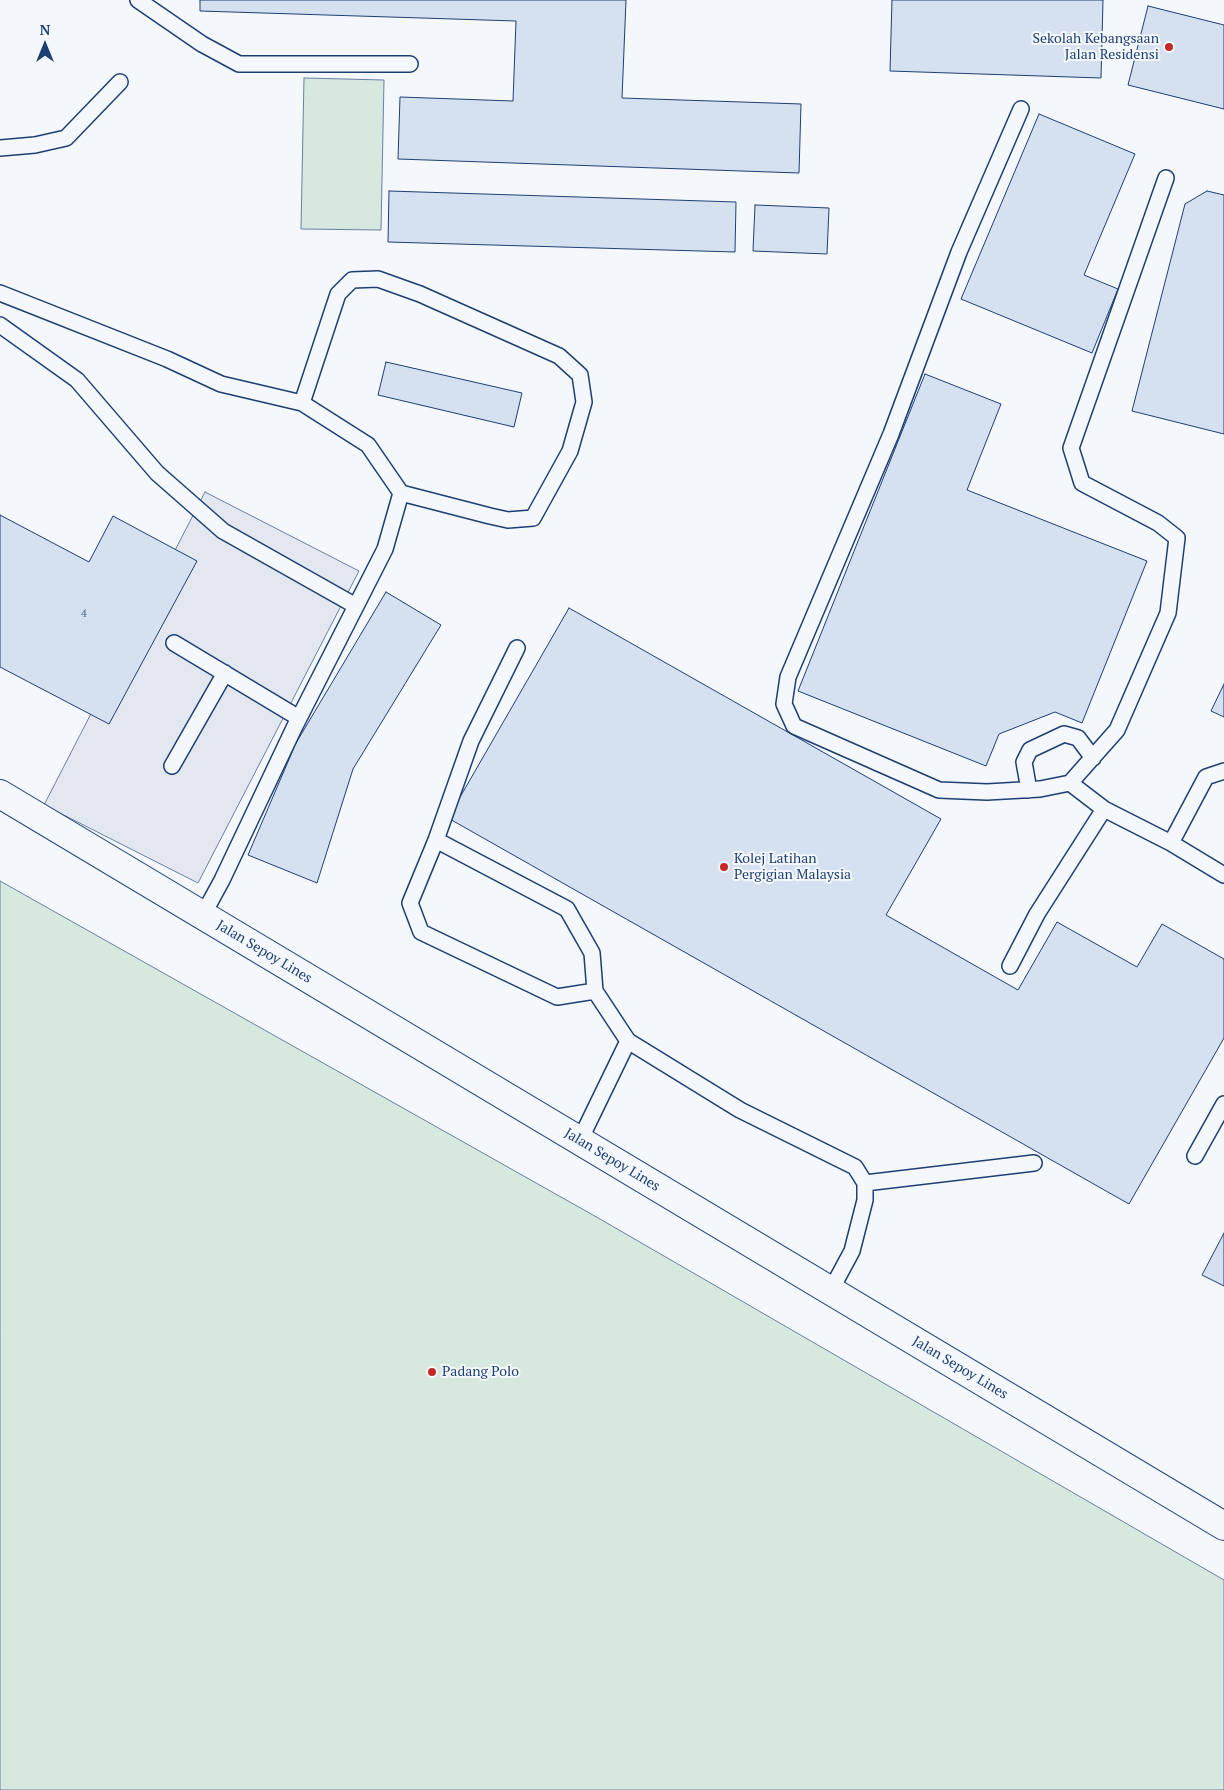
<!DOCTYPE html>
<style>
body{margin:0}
#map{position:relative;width:1224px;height:1790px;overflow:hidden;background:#f4f7fb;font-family:"PT Serif",serif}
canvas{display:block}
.north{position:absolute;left:20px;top:20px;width:50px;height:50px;-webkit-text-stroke:4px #f4f7fb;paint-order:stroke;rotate:0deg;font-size:14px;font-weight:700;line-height:20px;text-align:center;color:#1d3f73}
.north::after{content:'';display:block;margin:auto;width:18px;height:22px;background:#1d3f73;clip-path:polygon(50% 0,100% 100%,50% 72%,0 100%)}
</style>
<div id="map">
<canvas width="1224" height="1790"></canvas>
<div class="north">N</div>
</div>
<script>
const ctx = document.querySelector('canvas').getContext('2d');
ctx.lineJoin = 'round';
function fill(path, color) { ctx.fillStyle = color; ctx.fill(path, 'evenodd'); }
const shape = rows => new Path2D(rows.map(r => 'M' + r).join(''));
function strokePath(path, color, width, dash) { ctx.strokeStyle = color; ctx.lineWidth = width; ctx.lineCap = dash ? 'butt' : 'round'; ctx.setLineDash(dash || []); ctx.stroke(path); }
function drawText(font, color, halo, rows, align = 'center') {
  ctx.font = font + ' "PT Serif",serif'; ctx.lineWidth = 4; ctx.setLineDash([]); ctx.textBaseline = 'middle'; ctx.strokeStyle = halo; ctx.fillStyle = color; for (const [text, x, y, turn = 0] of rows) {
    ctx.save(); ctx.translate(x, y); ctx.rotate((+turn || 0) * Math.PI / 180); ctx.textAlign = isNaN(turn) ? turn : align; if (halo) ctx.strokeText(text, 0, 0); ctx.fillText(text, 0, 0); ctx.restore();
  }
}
const green = shape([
 [304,78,384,80,381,230,301,229,304,78],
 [0,881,600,1219,1224,1580,1224,1790,0,1790,0,881]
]);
const parking = shape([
 [205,492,359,571,198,883,44,805,205,492]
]);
const building = shape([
 [200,0,626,0,622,98,801,104,799,173,398,159,400,97,513,101,516,21,200,11,200,0],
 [892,0,1103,0,1101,78,890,71,892,0],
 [1148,6,1224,25,1224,109,1128,85,1148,6],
 [1039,114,1135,154,1084,275,1118,289,1092,353,961,299,1039,114],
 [389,191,736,202,735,252,388,242,389,191],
 [1207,191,1224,195,1224,434,1132,411,1185,204,1207,191],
 [755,205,829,208,827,254,753,251,755,205],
 [386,362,522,393,514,427,378,395,386,362],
 [925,374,1001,404,967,490,1147,561,1082,723,1055,712,999,734,986,766,798,691,925,374],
 [0,515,89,562,113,516,197,561,109,724,0,667,0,515],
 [386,592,441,625,353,769,317,883,248,855,296,743,386,592],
 [569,608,941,819,886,915,1018,990,1057,922,1137,967,1162,924,1224,959,1224,1038,1129,1204,448,818,569,608],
 [1224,684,1224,717,1211,711,1224,684],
 [1224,1233,1224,1286,1202,1275,1224,1233]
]);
const service = shape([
 [138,0,202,44,239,64,410,64],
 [1021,109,959,252,891,434,788,677,784,704,794,726,939,790,987,792,1040,789,1070,783,1104,809,1171,843,1224,875],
 [0,148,35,145,66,138,120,82],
 [0,293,167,359,221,384,302,403,368,445,401,493,490,516,508,520,533,518,570,451,584,402,580,375,559,356,420,294,378,279,352,280,338,294,302,403],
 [0,325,77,380,157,473,223,531,356,606],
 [174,643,299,718],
 [517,648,471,741,436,840,410,903,421,932,557,997,595,991],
 [172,766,225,673],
 [1070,783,1117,730,1168,613,1177,538,1158,523,1082,483,1071,448,1166,178],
 [1029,790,1024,762,1030,750,1064,734,1078,738,1093,758],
 [436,840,567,909,592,953,595,991,628,1041,740,1110,855,1167,865,1183,865,1200,852,1251,831,1290],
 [1171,843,1206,777,1224,771],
 [203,915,222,880,294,728,385,549,401,493],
 [1010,966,1037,914,1104,809],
 [580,1140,628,1041],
 [1195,1156,1224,1104],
 [865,1183,1034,1163]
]);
const minor = shape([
 [0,794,1224,1526]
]);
const markers = [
 [1169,47,5,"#c62828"],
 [724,867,5,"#c62828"],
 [432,1372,5,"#c62828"]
];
const numberNames = [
 ["4",84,614]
];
const poiNames = [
 ["Sekolah Kebangsaan",1159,39,"right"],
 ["Jalan Residensi",1159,55,"right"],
 ["Kolej Latihan",734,859],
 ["Pergigian Malaysia",734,875],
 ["Padang Polo",442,1372]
];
const streetNames = [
 ["Jalan Sepoy Lines",264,952,31],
 ["Jalan Sepoy Lines",612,1160,31],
 ["Jalan Sepoy Lines",960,1368,31]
];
fill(green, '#d7e8df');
strokePath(green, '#687fa3', 1);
fill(parking, '#e3e8f0');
strokePath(parking, '#687fa3', 1);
fill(building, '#d5e0f0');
strokePath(building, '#1d3f73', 1);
strokePath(service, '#1d3f73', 18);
strokePath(minor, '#1d3f73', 30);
strokePath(service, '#f4f7fb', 15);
strokePath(minor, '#f4f7fb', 28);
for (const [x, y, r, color] of markers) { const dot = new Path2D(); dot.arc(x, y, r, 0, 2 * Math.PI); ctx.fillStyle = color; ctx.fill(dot); strokePath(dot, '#f4f7fb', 2); }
drawText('11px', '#4b6792', null, numberNames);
drawText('14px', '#1d3f73', '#f4f7fb', poiNames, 'left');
drawText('14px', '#1d3f73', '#f4f7fb', streetNames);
</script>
